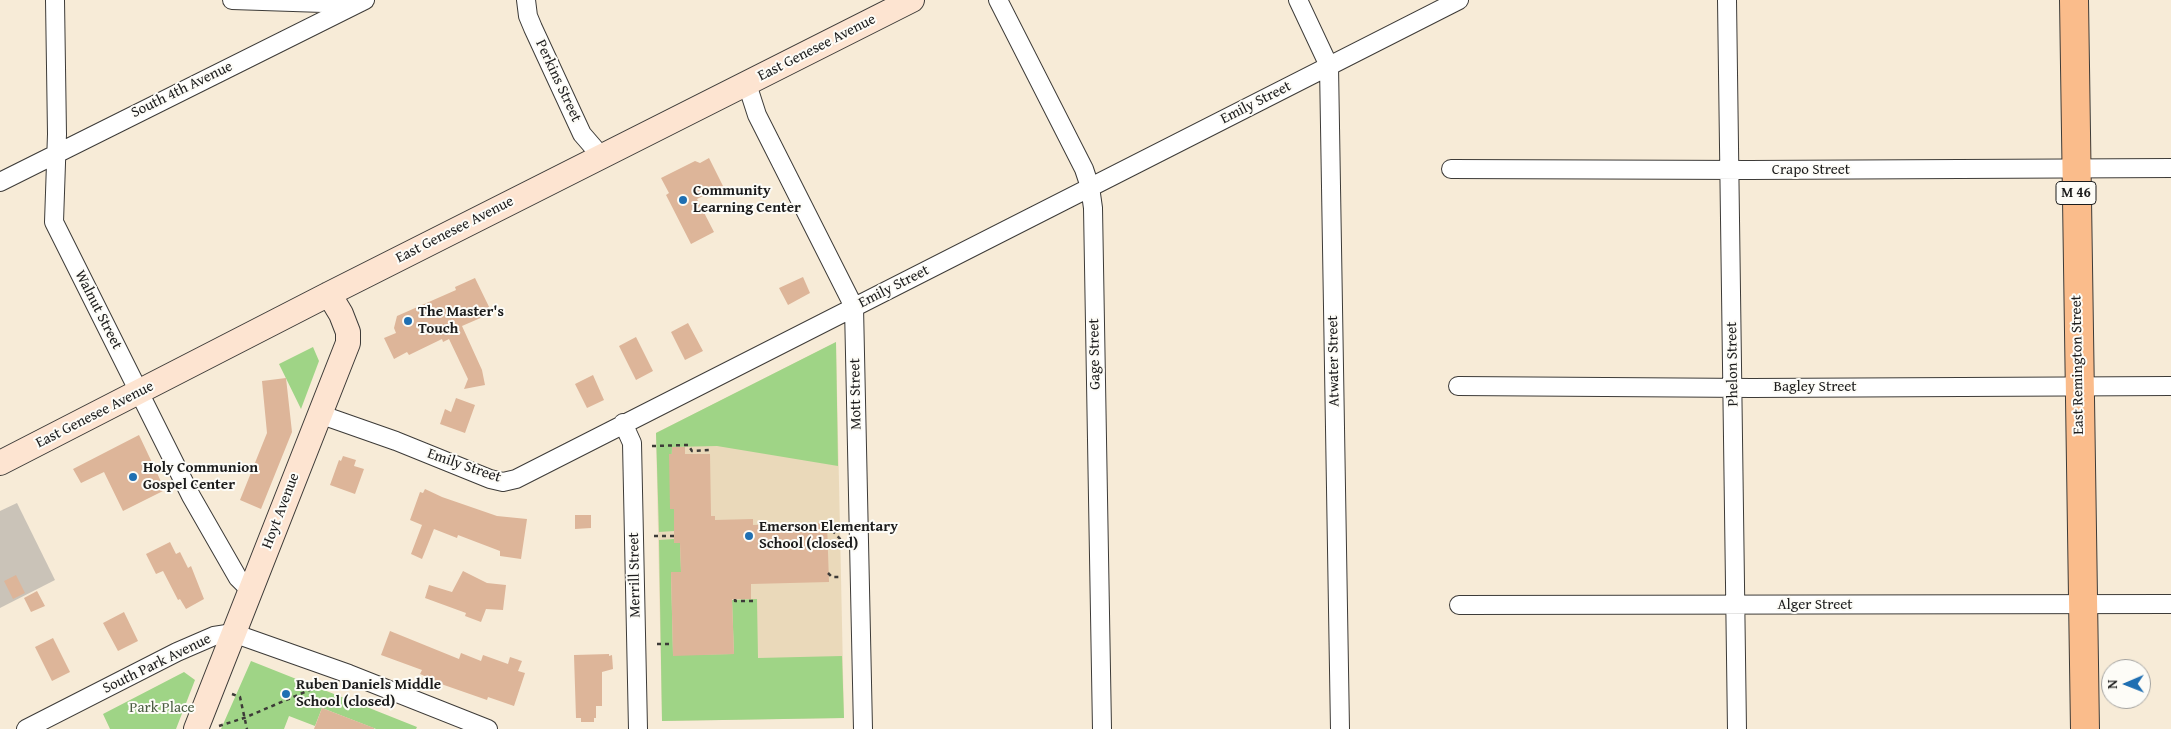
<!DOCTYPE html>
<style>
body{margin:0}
#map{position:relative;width:2171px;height:729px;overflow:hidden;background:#f7ebd7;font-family:"Gentium Book Plus",serif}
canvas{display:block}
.north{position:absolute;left:2101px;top:659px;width:50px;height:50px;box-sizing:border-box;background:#fdfcf7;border:1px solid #a3a29f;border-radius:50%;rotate:269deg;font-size:14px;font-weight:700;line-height:20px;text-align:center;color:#1c1c1c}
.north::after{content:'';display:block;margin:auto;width:18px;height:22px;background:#1f6fb2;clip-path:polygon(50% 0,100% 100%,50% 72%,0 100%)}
</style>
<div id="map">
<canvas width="2171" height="729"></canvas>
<div class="north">N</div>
</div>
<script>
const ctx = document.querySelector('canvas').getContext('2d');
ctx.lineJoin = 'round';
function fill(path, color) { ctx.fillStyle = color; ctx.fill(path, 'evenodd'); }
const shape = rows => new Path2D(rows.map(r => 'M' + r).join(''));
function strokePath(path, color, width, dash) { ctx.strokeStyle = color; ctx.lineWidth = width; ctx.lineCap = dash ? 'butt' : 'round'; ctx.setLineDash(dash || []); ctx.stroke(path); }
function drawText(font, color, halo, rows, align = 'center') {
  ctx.font = font + ' "Gentium Book Plus",serif'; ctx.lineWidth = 4; ctx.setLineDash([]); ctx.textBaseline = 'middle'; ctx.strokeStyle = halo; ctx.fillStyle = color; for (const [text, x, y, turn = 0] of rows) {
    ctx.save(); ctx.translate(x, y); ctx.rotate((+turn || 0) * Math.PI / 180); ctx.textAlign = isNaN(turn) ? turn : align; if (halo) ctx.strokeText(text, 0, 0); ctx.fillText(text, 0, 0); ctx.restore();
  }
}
const built = shape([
 [836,342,844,718,662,721,656,433]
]);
const industrial = shape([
 [17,503,55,580,0,608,0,511]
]);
const green = shape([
 [836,342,838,466,717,446,672,447,670,509,674,509,674,531,659,532,656,433],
 [313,347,319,361,301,409,279,364],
 [674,539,674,543,680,543,681,572,671,573,673,655,734,654,732,600,757,599,758,658,842,656,844,718,662,721,659,540],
 [251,661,417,727,416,729,376,729,322,708,315,726,289,716,284,729,221,729],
 [184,672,195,680,176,729,110,729,103,714]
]);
const building = shape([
 [709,158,723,186,697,199,714,232,691,244,666,195,669,193,661,178,695,161,700,163],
 [803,277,810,293,788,305,779,288],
 [475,278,492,313,462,326,482,370,485,385,464,389,468,379,449,339,443,342,442,339,409,355,407,352,394,359,384,338,396,333,394,328,397,316,456,290,455,287],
 [688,323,703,351,685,360,671,332],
 [636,337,653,371,636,380,619,346],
 [593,375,604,400,587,408,575,384],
 [286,378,292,432,261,509,240,500,267,433,262,381],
 [456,398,475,405,465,433,440,424,445,409,451,412],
 [139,435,165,490,123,511,104,472,81,483,73,469],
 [672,447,685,447,685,454,710,454,711,516,715,516,715,520,753,519,753,525,827,523,829,582,751,584,751,599,732,599,734,654,673,656,671,572,681,572,680,543,674,543,674,509,670,509,669,454,672,454],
 [343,456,356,460,354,466,364,469,355,494,330,485,339,460,341,461],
 [425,489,442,497,497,516,527,519,521,559,500,556,500,551,458,535,457,538,434,529,422,559,411,554,422,525,410,520,420,492,423,493],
 [575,515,591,515,591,528,575,529],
 [170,542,176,554,180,552,188,568,191,566,204,599,186,609,180,599,178,600,163,571,156,574,146,554],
 [463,571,487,583,506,585,503,610,486,609,481,622,465,616,466,613,425,598,429,585,452,592],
 [16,575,25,593,13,599,4,581],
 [37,591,45,606,31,612,24,598],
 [124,612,138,641,118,651,103,623],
 [390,631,459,659,461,653,481,661,483,655,508,664,510,657,522,661,518,671,525,673,514,706,488,697,487,700,444,685,420,674,422,670,381,655],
 [53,638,70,672,52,681,35,647],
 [609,654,609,656,612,655,613,669,602,672,602,706,596,706,596,718,594,718,594,722,581,722,581,718,576,718,574,655],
 [322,708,374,728,374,729,314,729]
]);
const path = shape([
 [652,446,688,445,692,451,710,450],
 [830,523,831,529,842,541],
 [654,536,674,536],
 [828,573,832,577,842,577],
 [735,599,735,601,757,601],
 [657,644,672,644],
 [232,694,240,697,247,729],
 [219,726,244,718,319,686]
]);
const street = shape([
 [55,0,57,134,54,222,191,496,238,578,250,590],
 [232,0,354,4],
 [526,0,528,16,533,28,582,134,601,156],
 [998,0,1084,169,1090,187,1093,208,1102,729],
 [1298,0,1329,66,1340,729],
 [1727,0,1737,729],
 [747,84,757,115,854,307,863,729],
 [1451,169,1749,170,2171,168],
 [0,182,365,0],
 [1458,386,1752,388,2171,386],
 [319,414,396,441,490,479,503,482,516,479,1459,0],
 [623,423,632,443,638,729],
 [1459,605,2171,604],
 [26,729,177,652,214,636,233,633,349,674,488,729]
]);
const secondary = shape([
 [0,463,329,294,912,0],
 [196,729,348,343,348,332,341,314,329,294]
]);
const highway = shape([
 [2074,0,2085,729]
]);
const markers = [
 [683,200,5,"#1f6fb2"],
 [408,321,5,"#1f6fb2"],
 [133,477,5,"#1f6fb2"],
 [749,536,5,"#1f6fb2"],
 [286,694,5,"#1f6fb2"]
];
const shields = [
 [2076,193,40]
];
const shieldNames = [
 ["M 46",2076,193]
];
const streetNames = [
 ["East Genesee Avenue",817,48,-27],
 ["Perkins Street",558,81,65],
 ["South 4th Avenue",182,90,-26],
 ["Emily Street",1256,103,-27],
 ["Crapo Street",1811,170],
 ["East Genesee Avenue",455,230,-27],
 ["Emily Street",894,287,-27],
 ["Walnut Street",98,310,63],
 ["Gage Street",1095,354,-91],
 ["Atwater Street",1334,361,-91],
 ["Phelon Street",1733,364,-91],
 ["East Remington Street",2078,365,-91],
 ["Bagley Street",1815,387],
 ["Mott Street",856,394,-91],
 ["East Genesee Avenue",95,415,-27],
 ["Emily Street",464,466,19],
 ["Hoyt Avenue",281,511,-69],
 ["Merrill Street",635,575,-91],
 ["Alger Street",1815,605],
 ["South Park Avenue",157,664,-26]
];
const poiNames = [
 ["Community",693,191],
 ["Learning Center",693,208],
 ["The Master's",418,312],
 ["Touch",418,329],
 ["Holy Communion",143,468],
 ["Gospel Center",143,485],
 ["Emerson Elementary",759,527],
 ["School (closed)",759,544],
 ["Ruben Daniels Middle",296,685],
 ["School (closed)",296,702]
];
const parkNames = [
 ["Park Place",162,708]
];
fill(built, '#ead9ba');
fill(industrial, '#cac3b8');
fill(green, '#9fd486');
fill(building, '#ddb599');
strokePath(street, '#3d3b38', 20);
strokePath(secondary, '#3d3b38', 26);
strokePath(highway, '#3d3b38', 30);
strokePath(path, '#3d3b38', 2.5, [4, 4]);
strokePath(street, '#fff', 18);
strokePath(secondary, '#fde4d1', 24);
strokePath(highway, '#fabc8b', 28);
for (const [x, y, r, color] of markers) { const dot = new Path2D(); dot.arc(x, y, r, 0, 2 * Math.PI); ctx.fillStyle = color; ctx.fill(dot); strokePath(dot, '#fdfcf7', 2); }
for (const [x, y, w] of shields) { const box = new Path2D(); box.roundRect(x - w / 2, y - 11.5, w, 23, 4); ctx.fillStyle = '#fdfcf7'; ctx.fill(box); strokePath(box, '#1c1c1c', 1); }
drawText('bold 14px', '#1c1c1c', null, shieldNames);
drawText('15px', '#1c1c1c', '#fdfcf7', streetNames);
drawText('bold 15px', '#1c1c1c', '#fdfcf7', poiNames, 'left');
drawText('15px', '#4a5c41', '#fdfcf7', parkNames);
</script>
